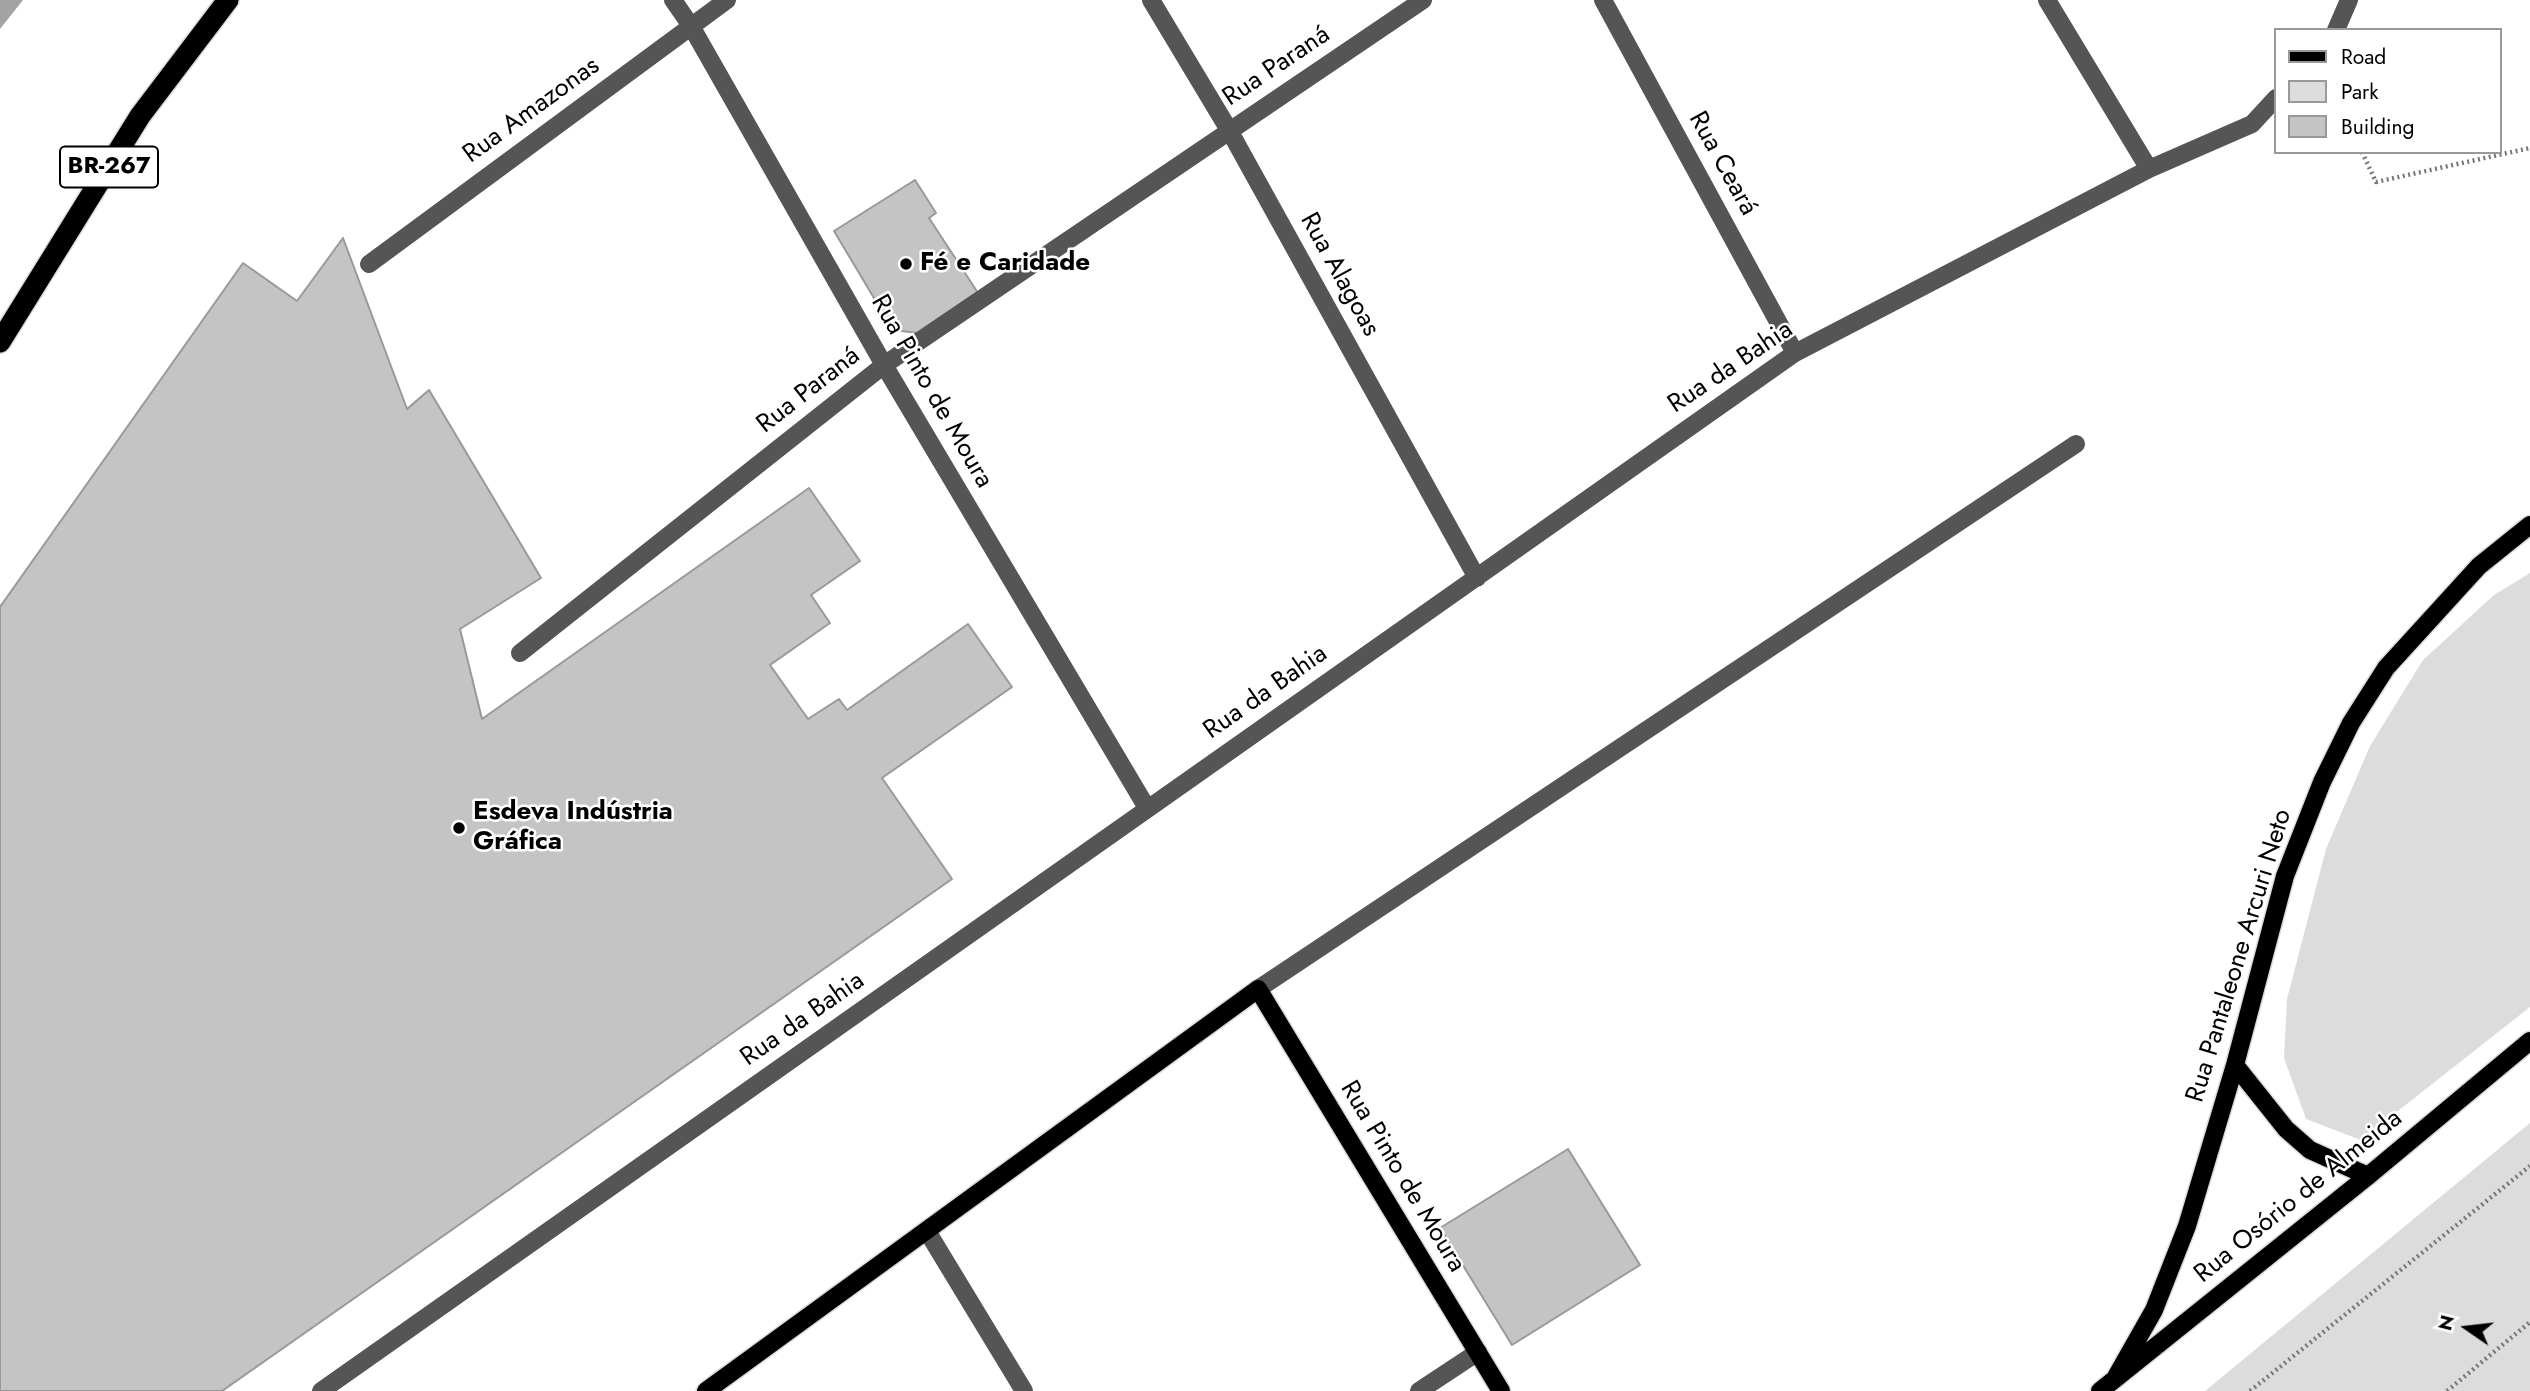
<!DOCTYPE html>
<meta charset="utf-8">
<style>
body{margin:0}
#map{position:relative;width:2530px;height:1391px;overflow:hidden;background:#fff;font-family:Jost,sans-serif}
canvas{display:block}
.legend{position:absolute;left:2274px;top:28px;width:228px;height:126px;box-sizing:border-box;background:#fff;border:2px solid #999;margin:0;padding:9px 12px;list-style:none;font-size:21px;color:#000}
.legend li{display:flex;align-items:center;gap:14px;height:35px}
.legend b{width:35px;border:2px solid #999}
.north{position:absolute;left:2432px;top:1293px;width:70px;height:70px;-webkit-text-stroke:5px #fff;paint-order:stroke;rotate:284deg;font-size:19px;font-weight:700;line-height:28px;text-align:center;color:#000}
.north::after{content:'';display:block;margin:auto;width:24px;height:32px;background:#000;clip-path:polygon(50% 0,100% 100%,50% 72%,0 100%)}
</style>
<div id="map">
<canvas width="2530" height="1391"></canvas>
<ul class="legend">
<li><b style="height:9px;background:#000"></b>Road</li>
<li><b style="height:19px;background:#dcdcdc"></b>Park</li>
<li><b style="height:19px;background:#c4c4c4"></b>Building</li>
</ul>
<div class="north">N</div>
</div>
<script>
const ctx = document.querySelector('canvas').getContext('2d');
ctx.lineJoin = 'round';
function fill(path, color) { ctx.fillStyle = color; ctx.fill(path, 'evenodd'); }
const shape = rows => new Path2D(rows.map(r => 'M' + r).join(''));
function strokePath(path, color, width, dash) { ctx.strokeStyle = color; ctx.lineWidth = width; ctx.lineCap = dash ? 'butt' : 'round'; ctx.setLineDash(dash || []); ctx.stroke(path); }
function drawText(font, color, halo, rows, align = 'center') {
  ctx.font = font + ' Jost,sans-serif'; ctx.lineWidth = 5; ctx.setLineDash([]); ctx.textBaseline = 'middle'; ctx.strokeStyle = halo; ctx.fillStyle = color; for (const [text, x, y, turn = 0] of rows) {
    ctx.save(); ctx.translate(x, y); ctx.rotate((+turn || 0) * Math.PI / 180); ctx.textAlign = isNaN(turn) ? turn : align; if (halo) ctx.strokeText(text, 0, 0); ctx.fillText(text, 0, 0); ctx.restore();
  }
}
const green = shape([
 [2530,573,2530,1007,2361,1140,2306,1119,2284,1058,2287,999,2326,849,2370,746,2423,660,2494,595],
 [2530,1123,2530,1391,2205,1391]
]);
const water = shape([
 [0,0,23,0,0,29]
]);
const building = shape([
 [915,180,936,213,929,218,980,296,926,334,893,330,834,231,915,180],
 [343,238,407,409,429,390,541,578,460,629,482,719,809,488,860,561,811,595,830,623,770,665,808,719,839,699,847,710,968,624,1012,687,882,778,952,879,222,1391,0,1391,0,607,243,263,297,301,343,238],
 [1568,1149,1640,1265,1512,1345,1440,1228,1568,1149]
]);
const path = shape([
 [2362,152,2376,182,2530,148],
 [2250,1391,2530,1166],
 [2447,1391,2530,1322]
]);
const minor = shape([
 [673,0,691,26,884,365,1147,808],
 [1151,0,1229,130,1477,578],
 [1603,0,1795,353],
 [2047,0,2149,169],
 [2336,30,2349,0],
 [369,264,727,0],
 [520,653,884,365,1423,0],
 [1258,989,2076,444],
 [927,1231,1024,1391],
 [321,1391,1795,353,2149,169,2252,124,2276,98],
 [1419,1391,1478,1352]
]);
const major = shape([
 [2235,1065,2286,1129,2310,1150,2368,1176],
 [2116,1377,2154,1310,2187,1226,2235,1065,2285,876,2322,782,2351,723,2386,668,2479,566,2530,525],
 [706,1391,1258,989,1501,1391],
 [2100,1391,2368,1176,2530,1041]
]);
const highway = shape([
 [0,342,140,116,228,0]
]);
const markers = [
 [906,264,7,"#000"],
 [459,828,7,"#000"]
];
const shields = [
 [109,167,98]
];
const shieldNames = [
 ["BR-267",109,167]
];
const streetNames = [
 ["Rua Paraná",1277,67,-34],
 ["Rua Amazonas",532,111,-36],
 ["Rua Ceará",1722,164,61],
 ["Rua Alagoas",1339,275,61],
 ["Rua da Bahia",1731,368,-34],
 ["Rua Paraná",809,391,-38],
 ["Rua Pinto de Moura",931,392,60],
 ["Rua da Bahia",1266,693,-35],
 ["Rua Pantaleone Arcuri Neto",2240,956,-73],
 ["Rua da Bahia",803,1020,-35],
 ["Rua Pinto de Moura",1402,1177,59],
 ["Rua Osório de Almeida",2299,1197,-39]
];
const poiNames = [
 ["Fé e Caridade",920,264],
 ["Esdeva Indústria",473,813],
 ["Gráfica",473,843]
];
fill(green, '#dcdcdc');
fill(water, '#a3a3a3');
fill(building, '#c4c4c4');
strokePath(building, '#999', 2);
strokePath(major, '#dbdbdb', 21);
strokePath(highway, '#dbdbdb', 24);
strokePath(path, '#777', 4.5, [2, 3.5]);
strokePath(minor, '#555', 18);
strokePath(major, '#000', 18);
strokePath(highway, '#000', 21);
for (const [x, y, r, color] of markers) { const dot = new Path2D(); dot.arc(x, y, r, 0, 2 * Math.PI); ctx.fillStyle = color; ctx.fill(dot); strokePath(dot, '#fff', 2.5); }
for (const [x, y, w] of shields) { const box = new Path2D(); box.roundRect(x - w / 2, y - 20.5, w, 41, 5); ctx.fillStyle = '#fff'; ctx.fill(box); strokePath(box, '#000', 2); }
drawText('bold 24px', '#000', null, shieldNames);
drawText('26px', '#000', '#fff', streetNames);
drawText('bold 26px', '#000', '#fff', poiNames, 'left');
</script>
